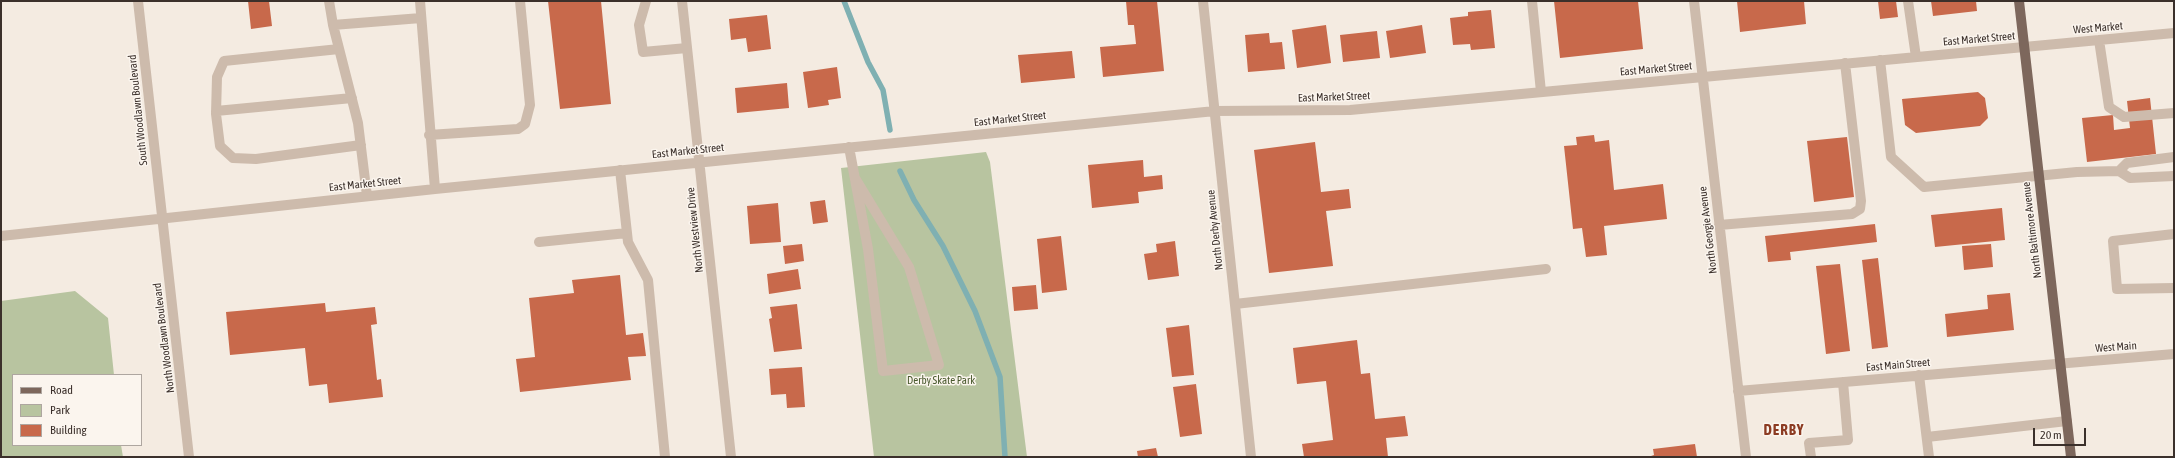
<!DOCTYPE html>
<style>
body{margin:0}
#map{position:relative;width:2175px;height:458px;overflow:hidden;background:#f4ebe1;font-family:"Asap Condensed",sans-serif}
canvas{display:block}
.frame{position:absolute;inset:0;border:2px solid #3b302b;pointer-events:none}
.legend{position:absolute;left:12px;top:374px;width:130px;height:72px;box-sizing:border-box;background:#fbf5ee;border:1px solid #aea6a0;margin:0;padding:5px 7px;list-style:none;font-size:12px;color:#3b302b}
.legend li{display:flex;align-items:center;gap:8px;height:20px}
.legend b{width:20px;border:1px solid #aea6a0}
.scale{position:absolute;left:2033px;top:428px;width:53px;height:18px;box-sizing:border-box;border:2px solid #3b302b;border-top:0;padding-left:5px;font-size:12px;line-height:14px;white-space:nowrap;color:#3b302b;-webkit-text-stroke:3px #fbf5ee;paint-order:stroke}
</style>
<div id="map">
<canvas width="2175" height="458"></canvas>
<div class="frame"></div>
<ul class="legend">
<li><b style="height:5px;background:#7d675c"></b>Road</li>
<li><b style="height:11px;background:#b8c4a0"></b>Park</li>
<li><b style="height:11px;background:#c8694b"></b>Building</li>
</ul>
<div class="scale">20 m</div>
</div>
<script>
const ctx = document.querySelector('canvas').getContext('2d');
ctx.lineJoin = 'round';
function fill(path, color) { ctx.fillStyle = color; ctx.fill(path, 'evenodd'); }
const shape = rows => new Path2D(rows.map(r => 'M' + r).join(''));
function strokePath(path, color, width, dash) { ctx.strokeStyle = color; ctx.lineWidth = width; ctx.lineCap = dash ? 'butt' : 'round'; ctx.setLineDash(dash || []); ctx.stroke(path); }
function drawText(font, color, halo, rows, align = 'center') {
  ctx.font = font + ' "Asap Condensed",sans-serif'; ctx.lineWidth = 3; ctx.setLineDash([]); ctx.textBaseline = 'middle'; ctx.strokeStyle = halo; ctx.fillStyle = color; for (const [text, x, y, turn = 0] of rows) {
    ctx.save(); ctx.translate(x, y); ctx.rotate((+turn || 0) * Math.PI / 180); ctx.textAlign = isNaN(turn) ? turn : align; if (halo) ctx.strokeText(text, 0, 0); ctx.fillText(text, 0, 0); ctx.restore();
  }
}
const green = shape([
 [986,152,990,162,1027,457,874,457,841,168],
 [75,291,108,318,114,375,13,375,13,445,121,445,123,457,1,457,1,301]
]);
const stream = shape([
 [844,1,868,62,883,90,890,130],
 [900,171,914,200,943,246,975,311,1000,377,1005,457]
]);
const building = shape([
 [248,1,269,1,272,26,251,29],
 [548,1,601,1,611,104,560,109],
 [1126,1,1157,1,1164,71,1103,77,1100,47,1136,44,1134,25,1128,25],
 [1554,1,1638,1,1643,49,1560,58],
 [1737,1,1804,1,1806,24,1740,32],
 [1878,1,1896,1,1898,17,1880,19],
 [1931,1,1976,1,1977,11,1933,16],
 [1491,10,1495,48,1471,50,1470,44,1453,45,1450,18,1468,16,1468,12],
 [767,15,771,49,748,52,746,38,731,40,729,19],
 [1326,25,1331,63,1297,68,1292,30],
 [1422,25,1426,53,1390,58,1386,31],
 [1377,31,1380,58,1343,62,1340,35],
 [1269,33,1270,43,1282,42,1285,69,1248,72,1245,35],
 [1072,51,1075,78,1021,83,1018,55],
 [837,67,841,98,828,100,829,105,808,108,803,72],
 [787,83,789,108,737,113,735,88],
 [1978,92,1985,98,1988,118,1980,126,1916,133,1905,125,1902,99],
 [2150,98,2156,154,2087,162,2082,118,2113,115,2114,130,2130,128,2127,101],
 [1594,135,1595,142,1609,140,1614,190,1663,184,1667,219,1604,226,1607,255,1586,257,1582,228,1573,229,1564,146,1577,145,1576,137],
 [1847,137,1854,197,1814,202,1807,141],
 [1315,142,1321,192,1349,189,1351,208,1326,211,1333,266,1269,273,1254,150],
 [1143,160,1144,177,1162,175,1163,189,1138,192,1139,203,1092,208,1088,165],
 [825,200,828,222,813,224,810,202],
 [778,203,781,242,750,244,747,206],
 [2002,208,2005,240,1935,247,1931,215],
 [1875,224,1877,242,1790,252,1791,260,1768,262,1765,236],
 [1061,236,1067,290,1042,293,1037,239],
 [1175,241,1179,276,1148,280,1144,254,1157,252,1156,244],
 [802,244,804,261,785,264,783,246],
 [1991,244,1993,267,1964,270,1962,246],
 [1878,258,1888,347,1872,349,1862,260],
 [1840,264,1850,351,1826,354,1816,266],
 [798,269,801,289,769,294,767,274],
 [620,275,626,335,643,333,646,356,628,357,631,380,520,392,516,359,535,357,529,298,574,293,572,280],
 [1036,285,1038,309,1014,311,1012,287],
 [2010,293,2014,330,1947,337,1945,314,1988,309,1987,295],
 [325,303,326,312,375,307,377,324,371,325,377,380,381,379,383,397,329,403,327,384,309,386,305,348,230,355,226,312],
 [797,304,802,349,774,352,769,319,772,318,770,307],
 [1189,325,1194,375,1172,377,1166,328],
 [1357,340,1361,374,1370,373,1375,419,1405,416,1408,436,1386,438,1388,457,1304,457,1302,444,1333,440,1326,381,1297,384,1293,348],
 [802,367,805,407,787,408,786,394,771,395,769,369],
 [1196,384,1202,434,1180,437,1173,387],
 [1695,444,1697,457,1648,457,1654,455,1653,449],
 [1156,448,1158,457,1138,457,1137,451]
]);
const minor = shape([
 [138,1,189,457],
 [329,1,333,25,421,18],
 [420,1,435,189],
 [646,1,639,25,643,52,687,48],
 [682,1,731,457],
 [1203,1,1251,457],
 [1532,1,1541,92],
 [1694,1,1746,457],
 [1908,1,1916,57],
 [333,25,358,123,367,196],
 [2099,40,2109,107,2124,117,2174,113],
 [339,49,224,61,217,77,216,114,220,146,233,158,256,159,361,145],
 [1880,60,1891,157,1924,187,2077,172,2119,171,2130,178,2174,176],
 [216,111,352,98],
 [429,135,518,129,525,124,530,105,520,1],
 [849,147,868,249,883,371,939,365,909,267,855,178],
 [620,170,628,242,648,280,665,457],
 [2119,171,2127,163,2174,157],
 [1719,225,1852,214,1860,209,1861,201,1845,63],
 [2174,234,2113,241,2117,289,2174,288],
 [1,236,435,189,1215,111,1350,110,2174,33],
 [539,242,627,233],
 [1235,304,1546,269],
 [1919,375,1929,457],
 [1738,391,2174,354],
 [1927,437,2067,421],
 [1811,457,1809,443,1848,440,1843,382]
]);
const major = shape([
 [2019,1,2071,457]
]);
const streetNames = [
 ["West Market",2098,28,-5],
 ["East Market Street",1979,39,-5],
 ["East Market Street",1656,69,-5],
 ["East Market Street",1334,97,-2],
 ["South Woodlawn Boulevard",138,110,-96],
 ["East Market Street",1010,119,-6],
 ["East Market Street",688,151,-6],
 ["East Market Street",365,184,-6],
 ["North Westview Drive",695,230,-96],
 ["North Derby Avenue",1215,230,-96],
 ["North Georgie Avenue",1708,230,-97],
 ["North Baltimore Avenue",2032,230,-97],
 ["North Woodlawn Boulevard",164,338,-97],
 ["West Main",2116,347,-4],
 ["East Main Street",1898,365,-5]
];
const parkNames = [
 ["Derby Skate Park",941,381]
];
const districtNames = [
 ["DERBY",1784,430]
];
fill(green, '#b8c4a0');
strokePath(stream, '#7fb0b2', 5.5);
fill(building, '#c8694b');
strokePath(minor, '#cdbbac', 10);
strokePath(major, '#7d675c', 10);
drawText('11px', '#3b302b', '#fbf5ee', streetNames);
drawText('11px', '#4a5a2e', '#fbf5ee', parkNames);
ctx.letterSpacing = '1px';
drawText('bold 15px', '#8c3b22', '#fbf5ee', districtNames);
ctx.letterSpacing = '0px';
</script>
